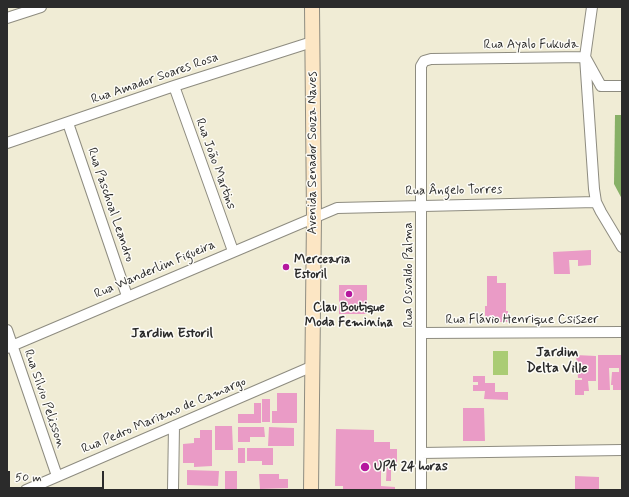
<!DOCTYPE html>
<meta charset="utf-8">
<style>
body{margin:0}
#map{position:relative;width:629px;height:497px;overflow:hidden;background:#f0ecd5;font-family:Mynerve,sans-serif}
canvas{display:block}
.frame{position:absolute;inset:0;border:8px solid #2b2b2b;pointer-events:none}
.scale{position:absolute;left:8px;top:471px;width:96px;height:18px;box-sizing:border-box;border:2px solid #2b2b2b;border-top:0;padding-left:5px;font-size:12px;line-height:14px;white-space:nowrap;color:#2b2b2b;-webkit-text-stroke:3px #fdfcf7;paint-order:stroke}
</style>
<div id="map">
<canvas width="629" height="497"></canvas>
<div class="frame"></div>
<div class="scale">50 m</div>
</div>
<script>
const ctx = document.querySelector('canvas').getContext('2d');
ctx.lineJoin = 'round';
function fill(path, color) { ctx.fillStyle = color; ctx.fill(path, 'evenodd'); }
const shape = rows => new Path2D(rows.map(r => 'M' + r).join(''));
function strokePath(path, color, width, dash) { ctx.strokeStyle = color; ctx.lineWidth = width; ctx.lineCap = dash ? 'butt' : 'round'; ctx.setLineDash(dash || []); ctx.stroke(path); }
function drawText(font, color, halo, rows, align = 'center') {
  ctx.font = font + ' Mynerve,sans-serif'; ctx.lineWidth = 3; ctx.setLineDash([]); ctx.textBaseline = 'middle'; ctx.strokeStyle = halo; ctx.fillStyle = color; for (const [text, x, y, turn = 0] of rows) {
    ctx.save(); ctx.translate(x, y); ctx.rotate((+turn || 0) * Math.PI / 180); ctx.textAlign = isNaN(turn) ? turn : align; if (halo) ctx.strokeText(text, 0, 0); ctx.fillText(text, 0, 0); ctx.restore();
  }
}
const green = shape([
 [493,351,508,351,508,375,493,375]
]);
const forest = shape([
 [615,115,622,115,622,199,614,184]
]);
const building = shape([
 [591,250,591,265,578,266,578,260,569,260,570,274,554,274,553,252],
 [487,276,497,276,497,283,506,283,506,311,508,311,508,322,485,322,485,306,487,306],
 [339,285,367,285,367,314,339,314],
 [576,355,596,356,596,381,588,381,589,391,584,391,584,395,575,395,575,380,582,380,582,378,578,378],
 [598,355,622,355,621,390,613,390,613,385,611,385,612,372,619,372,619,368,609,368,610,390,598,390],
 [473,376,485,376,485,383,495,383,495,392,508,392,508,400,484,399,485,391,473,391,473,385,478,385,478,382,473,382],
 [277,393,297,393,297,423,272,423,272,411,277,411],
 [262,399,270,399,270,422,262,422],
 [254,403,261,403,261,423,238,423,238,414,254,414],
 [463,408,484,408,485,441,463,441],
 [215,426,232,426,233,450,215,450],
 [238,427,264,427,265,437,250,437,250,442,238,442],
 [269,427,294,428,294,446,268,446],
 [336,429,374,430,374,442,390,442,390,449,397,449,397,462,391,462,391,481,386,481,387,462,381,462,381,486,395,487,395,490,343,490,343,486,335,486],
 [200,430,212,430,212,466,194,467,194,463,183,463,183,444,194,443,194,438,200,438],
 [238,448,245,448,245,463,238,463],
 [247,448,273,448,273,465,262,465,262,461,247,461],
 [187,470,219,471,218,486,187,485],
 [225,471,237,471,237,489,225,489],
 [259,474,279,474,279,479,288,479,288,488,260,489],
 [575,476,599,477,599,490,575,490]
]);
const street = shape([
 [592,7,585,57,594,189,596,202,601,212,622,247],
 [7,18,41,7],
 [174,86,233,251],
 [68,123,127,296],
 [7,143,174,86,312,42],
 [7,330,57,476],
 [421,333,622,332],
 [7,348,337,208,596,202],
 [421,453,622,450],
 [26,490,313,366],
 [173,490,174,426],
 [421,490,421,66,424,61,431,59,585,57,601,86,622,86]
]);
const secondary = shape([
 [311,490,314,217,312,7]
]);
const markers = [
 [286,267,4,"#b5179e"],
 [349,294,4,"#b5179e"],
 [365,467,5,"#b5179e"]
];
const streetNames = [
 ["Rua Ayalo Fukuda",531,45],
 ["Rua Amador Soares Rosa",155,79,-19],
 ["Avenida Senador Souza Naves",313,153,-90],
 ["Rua João Martins",215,164,70],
 ["Rua Ângelo Torres",454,191,-1],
 ["Rua Paschoal Leandro",110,205,71],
 ["Rua Wanderlim Figueira",155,270,-23],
 ["Rua Osvaldo Palma",409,275,-90],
 ["Rua Flávio Henrique Csiszer",522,320],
 ["Rua Sílvio Pelisson",44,399,71],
 ["Rua Pedro Mariano de Camargo",164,416,-23]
];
const poiNames = [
 ["Mercearia",294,260],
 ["Estoril",294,275],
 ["Clau Boutique",349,308,"center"],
 ["Moda Feminina",349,323,"center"],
 ["UPA 24 horas",374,467]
];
const neighbourhoodNames = [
 ["Jardim Estoril",172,334],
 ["Jardim",557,353],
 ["Delta Ville",557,369]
];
fill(green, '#aacc74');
fill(forest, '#87b066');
fill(building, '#ea9bc6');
strokePath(street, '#8e8c80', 12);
strokePath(secondary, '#8e8c80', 16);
strokePath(street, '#fff', 10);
strokePath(secondary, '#fce6c4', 14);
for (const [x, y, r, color] of markers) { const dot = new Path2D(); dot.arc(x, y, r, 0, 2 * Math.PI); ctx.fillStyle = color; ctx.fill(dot); strokePath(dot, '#fdfcf7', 1.5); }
drawText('13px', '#2b2b2b', '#fdfcf7', streetNames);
drawText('bold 13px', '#2b2b2b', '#fdfcf7', poiNames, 'left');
drawText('bold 14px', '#2b2b2b', '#fdfcf7', neighbourhoodNames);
</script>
